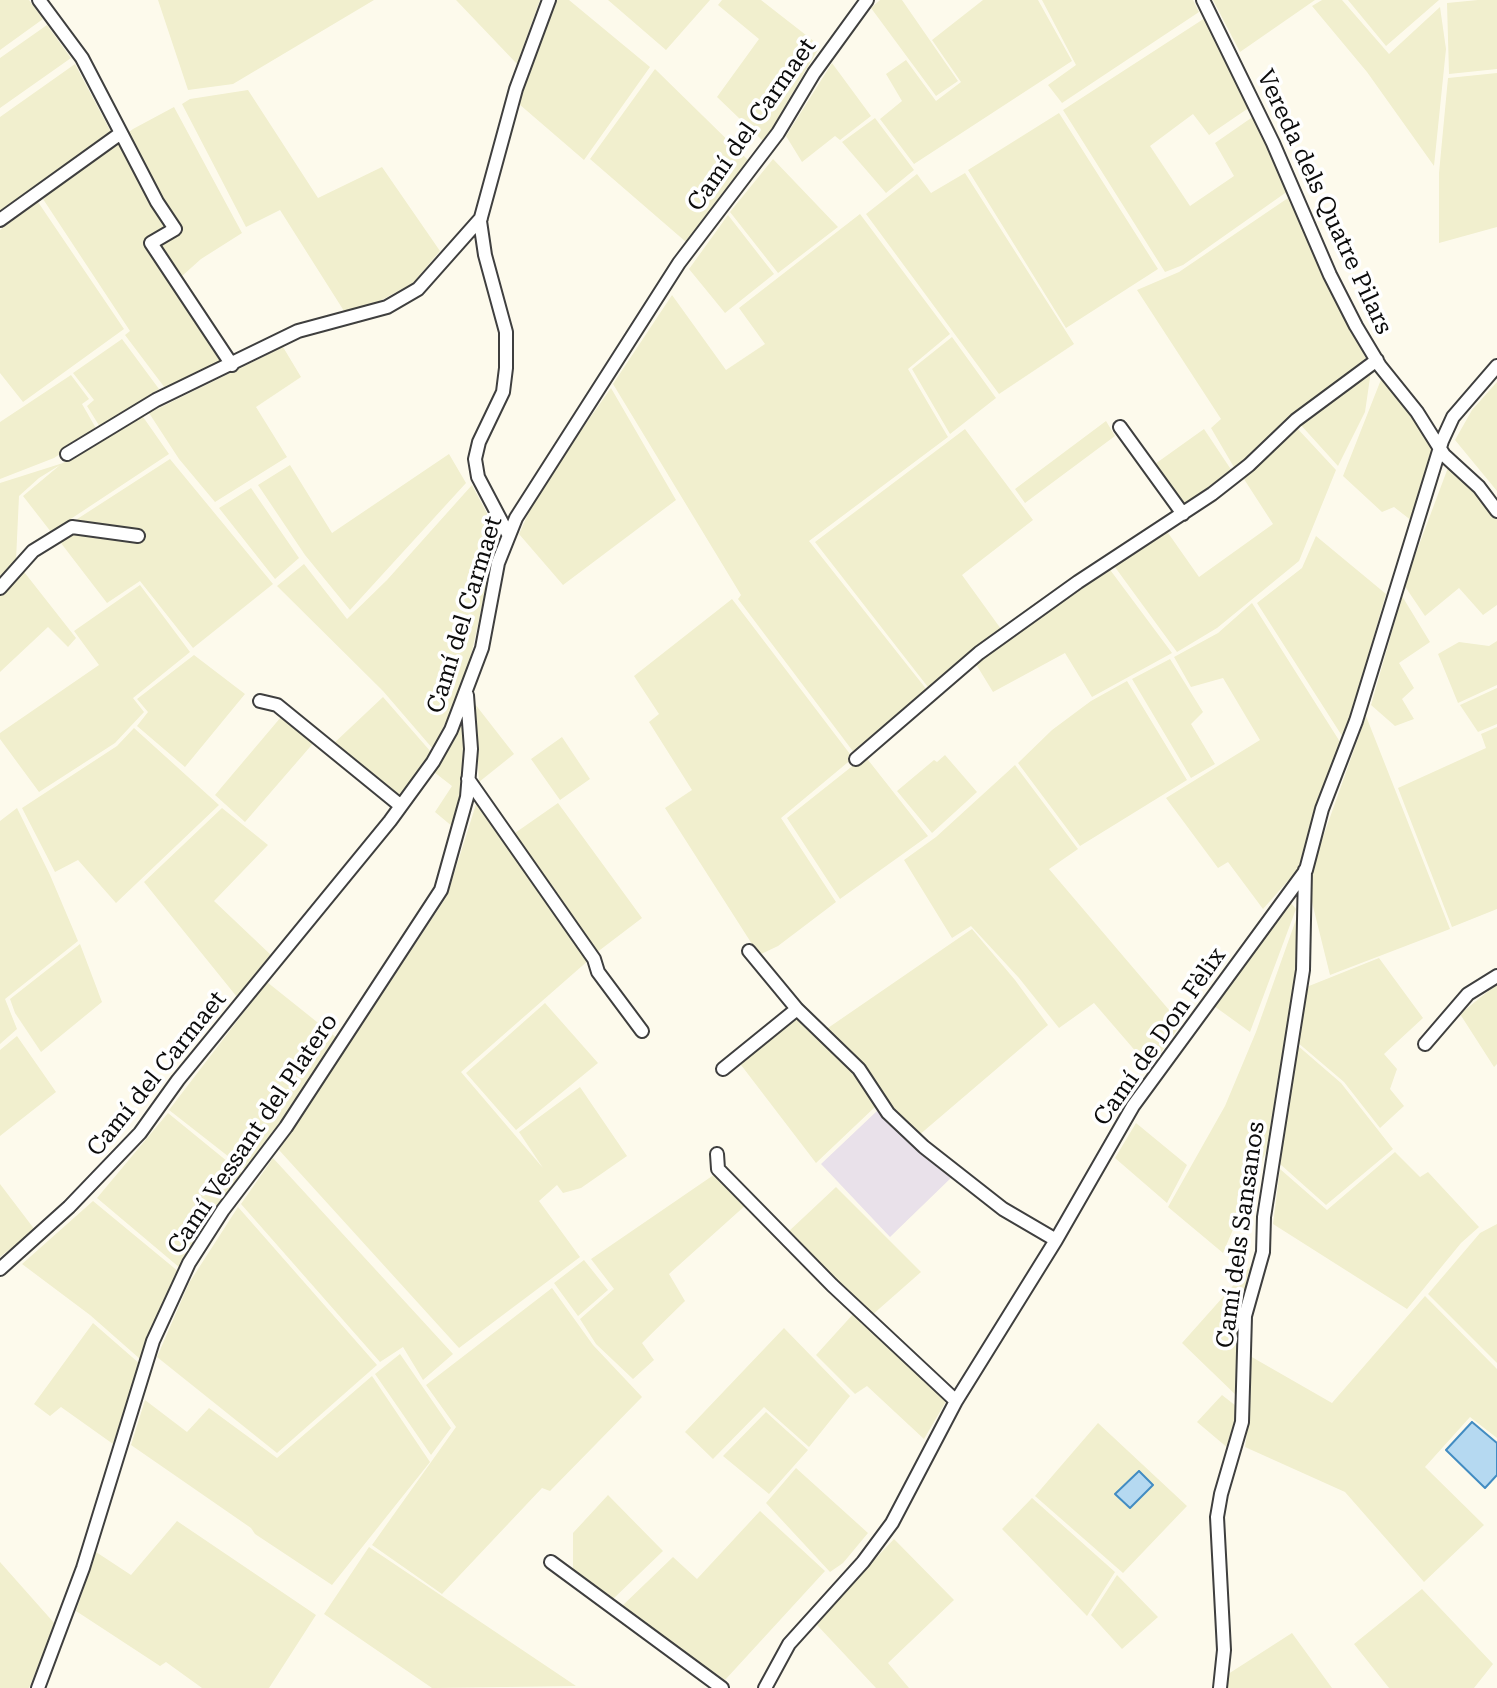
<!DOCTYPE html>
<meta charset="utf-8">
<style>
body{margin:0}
canvas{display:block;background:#fdfaec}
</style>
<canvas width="1497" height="1688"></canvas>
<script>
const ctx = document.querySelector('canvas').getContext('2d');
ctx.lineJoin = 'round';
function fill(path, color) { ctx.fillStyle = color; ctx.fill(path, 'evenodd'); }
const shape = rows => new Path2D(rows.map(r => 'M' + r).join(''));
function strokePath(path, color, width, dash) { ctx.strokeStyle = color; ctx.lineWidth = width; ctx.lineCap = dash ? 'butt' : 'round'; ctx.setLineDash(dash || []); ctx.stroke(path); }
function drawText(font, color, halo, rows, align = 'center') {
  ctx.font = font + ' "Roboto Serif",serif'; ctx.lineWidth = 7; ctx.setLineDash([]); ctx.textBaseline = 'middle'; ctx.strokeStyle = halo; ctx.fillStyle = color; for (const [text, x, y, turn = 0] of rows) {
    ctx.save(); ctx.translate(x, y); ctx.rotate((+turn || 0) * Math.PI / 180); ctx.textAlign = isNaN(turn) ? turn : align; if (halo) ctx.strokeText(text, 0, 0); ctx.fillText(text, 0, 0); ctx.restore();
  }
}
const industrial = shape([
 [878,1110,911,1143,953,1176,890,1237,821,1164]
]);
const farmland = shape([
 [0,0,29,0,43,19,0,50],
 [158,0,374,0,233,84,188,90],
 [456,0,540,0,517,64],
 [557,0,569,0,650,67,584,160,519,104,533,57],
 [608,0,710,0,666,50],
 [722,0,761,0,820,46,764,142,717,97,759,39,718,5],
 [880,0,902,0,958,81,936,96,871,8],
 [983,0,1038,0,1072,61,914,164,880,119,902,101,886,74,906,60,936,101,961,82,932,40],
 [1042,0,1193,0,1199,12,1062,103,1048,85,1076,65],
 [1213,0,1315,0,1240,52],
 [1322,0,1342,0,1389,54,1440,7,1446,49,1434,166,1367,72,1312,6],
 [1348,0,1439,0,1386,46],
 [1478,0,1497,0,1497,69,1449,74,1447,3],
 [1205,18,1250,107,1209,135,1193,114,1150,146,1190,206,1234,176,1215,143,1254,116,1288,191,1183,265,1165,272,1063,110],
 [47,25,71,58,0,108,0,58],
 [832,63,871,116,840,140,835,136,802,162,786,136],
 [75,64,111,132,0,215,0,117],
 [655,69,749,161,686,242,590,159],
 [1497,73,1497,227,1439,243,1439,173,1448,78],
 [248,90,318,198,382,167,440,251,413,283,378,302,344,311,280,210,246,227,182,104,190,99],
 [174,107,242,233,201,259,172,285,220,361,165,388,125,335,130,331,43,199,133,129],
 [1059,113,1158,269,1066,328,968,170],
 [875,118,914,170,886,193,842,142],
 [773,159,838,227,778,273,730,212],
 [965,173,1074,344,999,394,866,214,917,174,931,193],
 [1288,198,1366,359,1297,412,1235,469,1211,428,1221,419,1137,290,1179,272],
 [38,202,124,329,23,402,0,373,0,230],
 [860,214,950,334,908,369,948,437,809,541,927,690,855,754,738,599,741,595,613,384,672,295,726,370,765,344,739,308],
 [728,215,774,274,725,313,689,269],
 [952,337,996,398,950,434,912,369],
 [122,339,159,389,100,427,87,406,94,400,73,373],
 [283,347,301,377,256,407,287,457,215,502,179,459,149,413],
 [1371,371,1365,412,1338,466,1299,423],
 [71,375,89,399,82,404,97,430,54,458,0,479,0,422],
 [1382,377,1436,448,1412,521,1394,507,1382,512,1343,476],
 [1497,382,1497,491,1455,440,1472,410],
 [611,388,676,500,563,585,519,534,539,490],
 [141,414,169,454,51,532,23,496,60,465,39,478,19,496,16,560,0,581,0,483,63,463],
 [1106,421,1115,436,1025,503,1015,489],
 [1296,427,1336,470,1299,561,1217,628,1177,652,1112,563,1166,530,1199,577,1273,524,1242,476],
 [965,429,1033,520,962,575,1001,629,931,691,815,542],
 [1204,429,1232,471,1186,505,1155,464],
 [449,454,466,483,350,610,305,555,258,485,290,465,332,533],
 [170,459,273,584,193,648,140,581,107,603,54,534],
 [1449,465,1497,519,1497,605,1483,615,1459,588,1425,616,1404,585],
 [472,485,498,534,466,678,433,749,383,691,277,586,304,564,347,619,387,580],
 [251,488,299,558,275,579,219,508],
 [1316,536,1386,594,1344,739,1257,603,1302,568],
 [1108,567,1172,653,1092,697,1065,653,993,692,974,661],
 [21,568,76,638,68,647,48,627,0,672,0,596],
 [140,585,190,652,133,698,144,712,115,743,39,792,0,739,0,733,99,665,74,631],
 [1402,596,1430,642,1399,663,1414,688,1402,699,1414,719,1395,726,1371,705],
 [732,599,853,758,781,818,836,902,778,946,759,955,665,808,692,790,649,722,659,714,634,676],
 [1252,603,1342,745,1302,865,1263,909,1228,862,1218,868,1166,798,1260,740,1223,678,1191,687,1174,657,1218,633],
 [1497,641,1497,685,1458,703,1438,654,1459,642,1489,646],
 [194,655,245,694,185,767,137,726,148,712,137,699],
 [1170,659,1203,712,1191,724,1215,764,1191,778,1132,679],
 [1127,681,1187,780,1080,846,1018,763,1052,730,1091,701],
 [1497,688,1497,724,1478,732,1460,705],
 [383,697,431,752,397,800,332,745],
 [475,704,514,754,479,782],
 [1366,716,1450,929,1330,975,1307,882],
 [281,717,316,740,245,822,215,795],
 [464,719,461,796,453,827,435,812,452,786,434,772],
 [1497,727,1497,909,1452,927,1398,788,1486,748,1481,734],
 [134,728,219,805,116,903,78,860,55,872,22,808,117,746],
 [562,737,590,779,560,800,531,759],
 [945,755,977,792,932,833,897,791,934,760,937,762],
 [865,756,928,836,840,899,787,818],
 [1015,765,1078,849,1049,869,1181,1024,1150,1068,1094,1003,1059,1028,1019,978,971,926,952,938,904,860,936,837],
 [478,798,590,959,461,1072,543,1168,519,1132,580,1087,627,1156,581,1188,563,1193,557,1185,539,1201,580,1257,459,1348,279,1150,447,896],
 [558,803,642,918,596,953,515,833],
 [17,808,50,875,78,941,5,999,17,1029,0,1044,0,821],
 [222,808,268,845,214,901,272,956,237,997,144,882],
 [1291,903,1296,909,1250,1032,1214,1006],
 [1298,914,1298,970,1271,1140,1223,1253,1168,1207,1225,1106,1256,1032],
 [972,929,1015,980,1048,1025,918,1136,886,1103,873,1077,825,1030],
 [80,944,102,1002,41,1052,15,1013,10,999],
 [1379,958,1423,1018,1384,1054,1397,1069,1390,1089,1404,1106,1380,1128,1344,1082,1297,1042,1304,988],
 [267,982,337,1038,247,1171,169,1110],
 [1497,984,1497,1064,1494,1067,1460,1014],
 [545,1003,598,1063,516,1130,466,1073],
 [795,1017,855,1073,876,1106,816,1163,738,1061],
 [17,1036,56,1092,0,1136,0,1050],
 [1297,1045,1341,1083,1393,1149,1326,1205,1280,1164],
 [168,1113,244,1175,198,1234,180,1268,97,1198],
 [1136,1123,1187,1165,1167,1203,1115,1158],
 [1395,1152,1420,1177,1428,1172,1479,1227,1461,1243,1407,1309,1273,1224,1280,1169,1327,1210],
 [273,1158,453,1354,423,1380,403,1347,380,1362,241,1204],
 [718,1172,747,1204,669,1274,685,1301,642,1343,654,1360,633,1379,596,1344,580,1319,614,1289,591,1259],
 [0,1184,35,1230,0,1257],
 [836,1187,921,1272,871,1316,788,1232],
 [93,1201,179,1272,147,1336,140,1359,90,1315,22,1264],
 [238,1207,377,1365,277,1453,157,1357,189,1283],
 [1497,1224,1497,1363,1428,1294,1480,1233],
 [584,1260,608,1290,578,1316,554,1283],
 [1256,1260,1240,1399,1182,1343],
 [552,1288,593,1345,642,1397,550,1491,542,1488,442,1594,372,1545,456,1427,426,1385],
 [1425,1296,1497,1369,1497,1438,1470,1417,1425,1467,1484,1525,1424,1582,1345,1492,1245,1447,1250,1412,1250,1356,1332,1403],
 [855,1312,948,1398,924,1439,867,1386,855,1394,816,1355],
 [93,1323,140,1364,113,1444,61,1407,50,1416,34,1404],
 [784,1328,850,1396,809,1447,764,1407,713,1459,685,1432],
 [400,1354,451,1428,431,1455,375,1374],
 [372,1376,430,1462,332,1585,255,1534,251,1528,131,1445,145,1400,187,1432,209,1408,277,1458],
 [1222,1395,1236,1406,1236,1427,1229,1449,1197,1422],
 [766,1412,808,1450,769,1494,723,1456],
 [1098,1423,1187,1506,1123,1573,1035,1496],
 [796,1468,868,1533,843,1563,830,1572,766,1503],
 [608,1495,663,1551,612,1600,573,1570,573,1533],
 [1032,1498,1115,1572,1087,1616,1002,1529],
 [760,1511,825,1571,725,1680,621,1607,673,1557,697,1579],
 [177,1521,316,1615,269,1688,202,1688,166,1662,160,1666,76,1611,96,1552,131,1575],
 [894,1539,954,1600,888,1663,909,1688,876,1688,817,1625,845,1591],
 [369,1547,576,1686,432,1688,324,1614],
 [0,1562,55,1624,29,1688,0,1688],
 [1117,1575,1158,1617,1122,1649,1091,1615],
 [1422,1589,1493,1664,1474,1688,1389,1688,1354,1644],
 [1292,1633,1332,1688,1225,1688,1225,1676]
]);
const water = shape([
 [1472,1422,1497,1443,1497,1475,1485,1488,1446,1450,1472,1422],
 [1139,1471,1153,1485,1130,1508,1115,1494,1139,1471]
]);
const minor = shape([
 [39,0,82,58,157,202,175,229,151,243,232,365],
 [1203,0,1273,143,1330,275,1356,326,1380,366,1417,412,1444,455,1479,487,1497,511],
 [0,220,121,133],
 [1120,427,1183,514],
 [67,454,156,400,298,331,387,307,418,289,481,218],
 [508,534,478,477,475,459,479,442,503,392,506,368,506,332,485,255,480,221,516,89,549,0],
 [0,588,33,551,72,527,138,536],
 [260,701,277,705,401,806],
 [856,759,979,653,1078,582,1212,494,1249,465,1296,420,1377,360],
 [468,779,594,959,598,972,642,1031],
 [749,951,797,1009,859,1069,888,1113,924,1147,1003,1209,1056,1240],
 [1425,1044,1468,994,1497,976],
 [723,1069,797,1009],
 [717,1154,718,1169,832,1285,956,1401],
 [0,1269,69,1207,140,1133,178,1080,390,821,433,762,451,730,482,648,498,563,516,518,679,263,778,133,814,73,867,0],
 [551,1562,722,1688],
 [38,1688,83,1568,153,1341,189,1263,223,1210,286,1127,441,890,467,797,471,749,467,695],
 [765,1688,789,1644,863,1562,892,1523,956,1401,1056,1240,1133,1106,1306,870,1322,809,1356,721,1442,441,1453,417,1497,366],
 [1220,1688,1224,1650,1217,1517,1221,1494,1242,1422,1245,1316,1263,1252,1264,1217,1303,970,1305,870]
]);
const streetNames = [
 ["Camí del Carmaet",752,125,-55],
 ["Vereda dels Quatre Pilars",1324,202,65],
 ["Camí del Carmaet",465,615,-73],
 ["Camí de Don Fèlix",1160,1037,-55],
 ["Camí del Carmaet",157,1074,-51],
 ["Camí Vessant del Platero",253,1134,-56],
 ["Camí dels Sansanos",1241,1235,-82]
];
fill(industrial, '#e9e1ea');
fill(farmland, '#f1efce');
fill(water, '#b5d9f1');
strokePath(water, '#428cc2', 2);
strokePath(minor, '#3f3f3f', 16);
strokePath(minor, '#fff', 12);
drawText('24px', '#0c0c0c', '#fff', streetNames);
</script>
